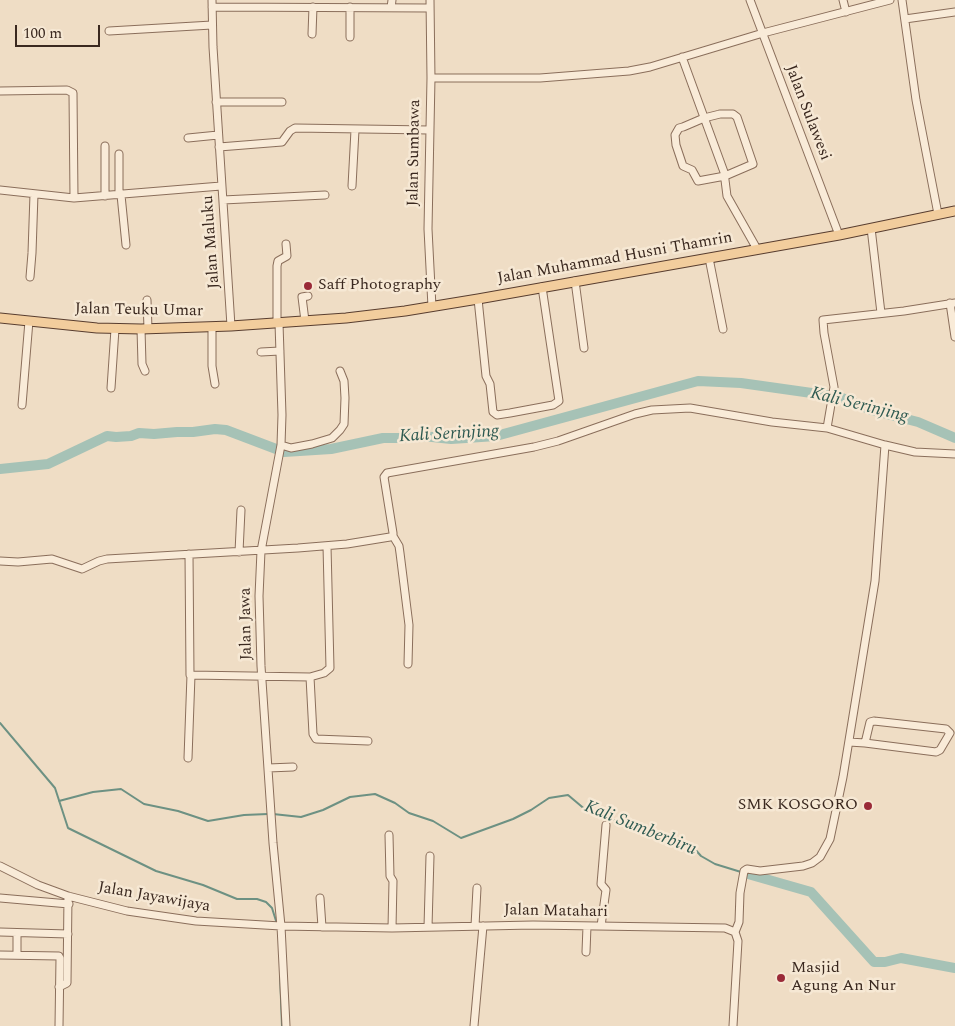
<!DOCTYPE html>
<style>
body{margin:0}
#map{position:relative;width:955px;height:1026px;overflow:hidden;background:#efddc5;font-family:Spectral,serif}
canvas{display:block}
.scale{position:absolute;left:15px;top:25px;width:85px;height:22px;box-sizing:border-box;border:2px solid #3a281f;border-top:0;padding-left:6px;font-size:15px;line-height:18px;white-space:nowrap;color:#3a281f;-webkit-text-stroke:4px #f6e8d4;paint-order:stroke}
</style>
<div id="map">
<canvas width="955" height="1026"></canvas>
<div class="scale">100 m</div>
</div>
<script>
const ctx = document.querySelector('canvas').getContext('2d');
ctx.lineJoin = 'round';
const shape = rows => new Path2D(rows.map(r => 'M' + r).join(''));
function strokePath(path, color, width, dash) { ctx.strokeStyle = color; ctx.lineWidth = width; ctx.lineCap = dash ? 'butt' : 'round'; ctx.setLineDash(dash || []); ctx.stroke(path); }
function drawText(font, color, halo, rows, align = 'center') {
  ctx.font = font + ' Spectral,serif'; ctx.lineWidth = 5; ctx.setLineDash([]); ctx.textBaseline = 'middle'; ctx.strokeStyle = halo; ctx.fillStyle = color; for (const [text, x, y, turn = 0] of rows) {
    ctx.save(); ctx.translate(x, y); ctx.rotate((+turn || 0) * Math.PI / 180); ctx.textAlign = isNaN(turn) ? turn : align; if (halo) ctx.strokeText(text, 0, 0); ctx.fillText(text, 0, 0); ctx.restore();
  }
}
const stream = shape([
 [0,723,55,788,68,828,156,871,203,885,237,899,257,899,266,902,272,908,277,924],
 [59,801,93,792,121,789,144,804,178,811,208,821,244,815,268,814],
 [273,814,301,817,323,810,350,797,375,794,395,803,409,813,433,821,461,838,513,819,531,810,549,798,568,795,587,811,606,820,619,820,631,828,693,847,701,856,715,864,741,872],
 [280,973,282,1026]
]);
const river = shape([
 [0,469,48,464,107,436,116,437,131,436,139,433,154,434,177,432,193,432,215,429,226,430,284,452,331,449,383,438,405,438,423,436,451,439,496,436,698,381,741,383,840,397,871,410,918,422,955,438],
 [748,874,811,892,874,962,885,962,901,958,955,968]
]);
const minor = shape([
 [212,0,213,47,231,326],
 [430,0,431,78,428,229,432,307],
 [750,0,839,235],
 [843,0,846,12],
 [902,0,916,100,938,214],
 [212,7,430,8],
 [391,8,392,0],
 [905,19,955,12],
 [109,31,212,25],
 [312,34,313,7],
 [350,37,350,7],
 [682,57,724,172,727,196,757,249],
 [431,78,540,78,629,71,650,67,763,33,890,0],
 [0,91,67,90,73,93,74,198],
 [216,102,282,102],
 [720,114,733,114,737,117,753,164,725,176,698,181,692,170,683,166,676,145,675,135,679,128,683,127,704,118,720,114],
 [188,138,218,135],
 [219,147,282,142,290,131,295,128,429,130],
 [119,154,119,195],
 [352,186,355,130],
 [0,190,74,198,221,186],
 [121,195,126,245],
 [105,196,105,146],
 [223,200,325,195],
 [871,228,881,313],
 [709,258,723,329],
 [30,277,32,253,34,194],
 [575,281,584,348],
 [478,299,486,376,490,384,493,412,497,415,510,413,553,405,559,401,542,287],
 [147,300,148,329],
 [950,303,955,337],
 [305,321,302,297,308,296],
 [277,323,277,266,278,261,287,256,286,244],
 [279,323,282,415,281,445,261,551,259,596,261,666,273,843,281,926,286,1026],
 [212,327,212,366,215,384],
 [141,329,142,364,145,371],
 [261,352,280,351],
 [111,388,115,329],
 [22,405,29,321],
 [827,428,834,387,824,333,823,320,904,311,955,303],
 [281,445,291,448,312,444,332,438,340,430,344,424,345,398,344,381,340,371],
 [393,536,399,546,400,553,409,625,408,664],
 [239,552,241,510],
 [189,554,190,675],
 [0,561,18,562,52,559,82,569,99,561,107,559,298,548,347,544,390,537,393,536,393,533,384,477,387,473,534,447,558,441,635,414,652,410,690,408,772,422,827,428,885,445,915,452,955,454],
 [310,677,313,734,316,739,368,741],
 [874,721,946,729,950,733,940,750,936,752,865,743,870,722,874,721],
 [849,742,865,743],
 [188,758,191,675,310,677,324,673,330,668,327,546],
 [268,768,293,767],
 [389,835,390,876,393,881,392,928],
 [0,866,38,885,68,896,127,911,196,921,281,926,392,928,533,925,725,928,735,932,738,941,733,1026],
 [0,898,69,904],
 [320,898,322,927],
 [475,926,477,888],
 [601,926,606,890,601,884,606,825],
 [428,927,430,856],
 [0,932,68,934],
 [735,932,739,922,740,893,744,871,747,869,760,871,803,866,812,863,820,857,830,839,843,777,875,581,885,445],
 [17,933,17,955],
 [586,952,587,926],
 [0,955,59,956,60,958,59,1026],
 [59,987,67,983,68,896],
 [474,1026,483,926]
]);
const major = shape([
 [0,318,97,328,141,329,231,326,346,318,405,311,478,299,839,235,955,211]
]);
const markers = [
 [308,286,5,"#9a2a38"],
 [868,806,5,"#9a2a38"],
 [781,978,5,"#9a2a38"]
];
const streetNames = [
 ["Jalan Sulawesi",807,113,69],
 ["Jalan Sumbawa",415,153,-89],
 ["Jalan Maluku",212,242,-94],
 ["Jalan Muhammad Husni Thamrin",615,259,-10],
 ["Jalan Teuku Umar",139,311,1],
 ["Jalan Jawa",247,624,-91],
 ["Jalan Jayawijaya",154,898,10],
 ["Jalan Matahari",556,912,1]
];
const poiNames = [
 ["Saff Photography",318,286],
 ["SMK KOSGORO",858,806,"right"],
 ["Masjid",791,969],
 ["Agung An Nur",791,987]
];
const waterNames = [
 ["Kali Serinjing",859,406,14],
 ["Kali Serinjing",449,435,-3],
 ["Kali Sumberbiru",640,829,22]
];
strokePath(stream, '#6d9183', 2);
strokePath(river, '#a6c2b6', 10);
strokePath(minor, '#8a6e5b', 9);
strokePath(major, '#583d2f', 11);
strokePath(minor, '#f9ebd8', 7);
strokePath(major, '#f2cd9d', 9);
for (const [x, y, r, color] of markers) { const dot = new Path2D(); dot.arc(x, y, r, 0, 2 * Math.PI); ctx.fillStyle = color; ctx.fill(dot); strokePath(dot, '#f6e8d4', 2); }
drawText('16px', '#3a281f', '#f6e8d4', streetNames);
drawText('16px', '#3a281f', '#f6e8d4', poiNames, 'left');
drawText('italic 18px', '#2e5a51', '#f6e8d4', waterNames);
</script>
